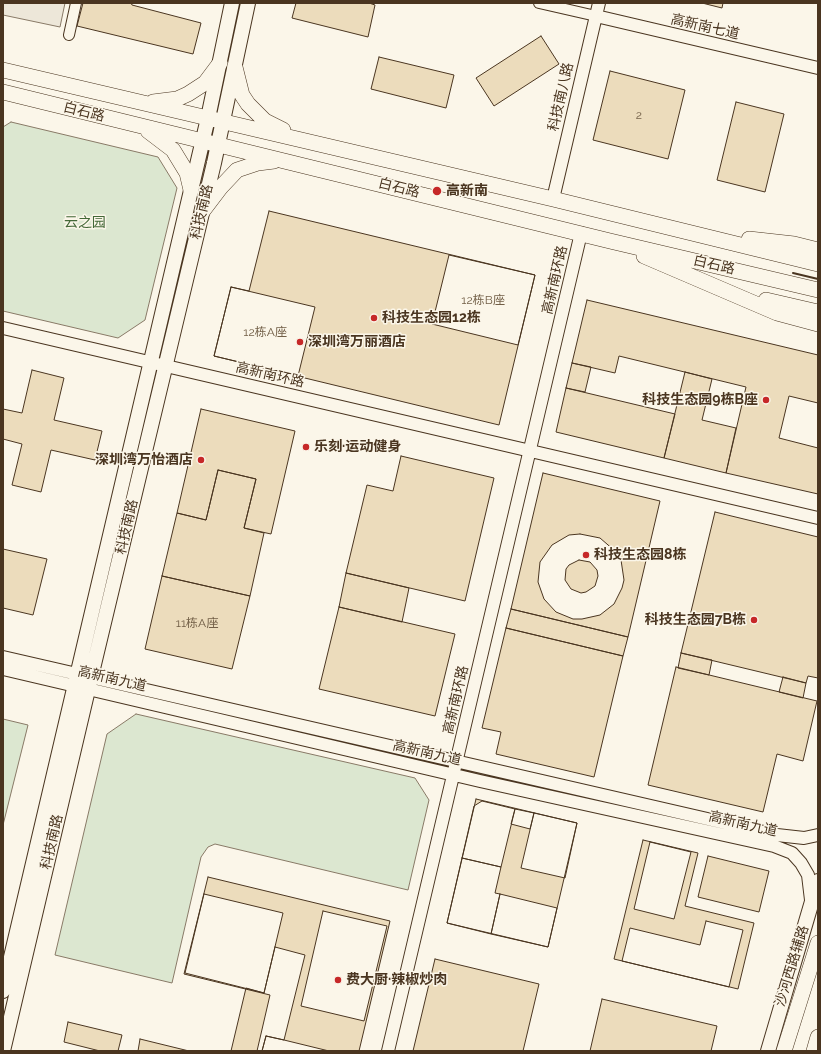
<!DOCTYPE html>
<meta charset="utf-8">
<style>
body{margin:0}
#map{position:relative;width:821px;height:1054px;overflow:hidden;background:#fbf6e9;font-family:Raleway,sans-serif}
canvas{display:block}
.frame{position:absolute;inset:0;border:4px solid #4a3520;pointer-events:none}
</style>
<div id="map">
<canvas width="821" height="1054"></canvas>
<div class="frame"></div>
</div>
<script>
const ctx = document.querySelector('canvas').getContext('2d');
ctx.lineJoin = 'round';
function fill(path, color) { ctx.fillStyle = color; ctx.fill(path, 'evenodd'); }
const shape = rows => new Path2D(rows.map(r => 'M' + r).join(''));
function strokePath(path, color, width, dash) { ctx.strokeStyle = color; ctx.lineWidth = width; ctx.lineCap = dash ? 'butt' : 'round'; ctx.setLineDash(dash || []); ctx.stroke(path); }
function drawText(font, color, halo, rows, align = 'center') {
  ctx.font = font + ' Raleway,"Noto Sans SC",sans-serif'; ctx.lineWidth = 3; ctx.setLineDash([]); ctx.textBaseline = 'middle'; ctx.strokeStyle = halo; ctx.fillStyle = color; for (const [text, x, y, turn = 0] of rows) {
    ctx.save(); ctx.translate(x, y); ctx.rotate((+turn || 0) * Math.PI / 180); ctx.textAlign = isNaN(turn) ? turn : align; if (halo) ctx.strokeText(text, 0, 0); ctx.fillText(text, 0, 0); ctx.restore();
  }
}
const green = shape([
 [11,122,158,157,177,188,145,320,118,338,3,311,3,127,11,122],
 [136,714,415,778,429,800,408,890,215,844,208,847,201,857,172,983,55,955,107,734,136,714],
 [3,719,28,725,3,825,3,719]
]);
const parking = shape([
 [3,3,65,3,60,27,3,15,3,3]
]);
const building = shape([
 [83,3,131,3,132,5,201,23,193,54,77,26,83,3],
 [296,3,369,3,375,5,368,37,292,18,296,3],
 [702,3,723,3,722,8,702,3],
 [541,36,559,64,494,106,476,78,541,36],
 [379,57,454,75,446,108,371,89,379,57],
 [610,71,685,90,668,159,593,140,610,71],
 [736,102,784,114,765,192,717,180,736,102],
 [269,211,535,275,499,425,214,356,231,287,249,291,269,211],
 [449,255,535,275,518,345,432,324,449,255],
 [231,287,315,307,298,376,214,356,231,287],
 [587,300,818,355,818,403,789,396,779,438,818,448,818,494,726,473,746,387,619,356,615,373,572,363,587,300],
 [572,363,591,367,585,392,566,388,572,363],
 [32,370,64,378,54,420,102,431,95,460,51,450,41,492,12,485,22,444,3,439,3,409,22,413,32,370],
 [685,372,712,379,702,420,736,428,726,473,664,458,685,372],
 [566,388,675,414,664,458,556,432,566,388],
 [201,409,295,431,271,534,244,528,256,479,218,470,206,520,177,513,201,409],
 [401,456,494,478,465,601,346,573,367,485,393,491,401,456],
 [218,470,256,479,244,528,264,533,250,596,162,576,177,513,206,520,218,470],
 [543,473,660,501,628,637,511,609,543,473],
 [715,512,818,537,818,678,808,676,806,683,681,653,715,512],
 [580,534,600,538,615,551,621,560,624,580,622,588,614,604,600,615,582,619,573,619,556,612,544,599,538,582,540,562,552,545,569,535,580,534],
 [579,560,590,562,597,570,598,576,595,586,586,592,581,593,571,589,565,580,566,569,569,565,579,560],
 [3,549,47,559,33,615,3,608,3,549],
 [346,573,409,588,402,622,339,607,346,573],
 [162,576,250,596,232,669,145,649,162,576],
 [339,607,455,634,435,716,319,689,339,607],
 [511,609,628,637,623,656,506,628,511,609],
 [506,628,623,656,594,777,496,754,501,732,482,728,506,628],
 [681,653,712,660,709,675,678,668,681,653],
 [676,667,817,701,803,761,777,754,763,812,648,785,676,667],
 [783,677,806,683,803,698,779,692,783,677],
 [476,799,577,823,548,947,447,923,476,799],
 [482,801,515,809,501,867,462,858,474,806,482,801],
 [515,809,534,813,530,829,511,824,515,809],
 [534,813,577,823,565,878,521,868,534,813],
 [643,840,698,853,685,906,754,923,738,989,614,959,643,840],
 [650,842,691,852,674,919,634,909,650,842],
 [708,856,769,871,759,912,698,897,708,856],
 [462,858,501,867,495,893,500,894,491,934,447,923,462,858],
 [208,877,390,921,359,1051,257,1051,270,995,184,974,208,877],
 [204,894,283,913,264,993,185,973,204,894],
 [500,894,557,908,548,947,491,934,500,894],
 [323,911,387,926,364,1021,301,1006,323,911],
 [706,921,743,930,729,987,622,961,630,928,700,945,706,921],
 [275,947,305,955,284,1040,266,1036,262,1051,231,1051,246,988,264,993,275,947],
 [435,959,539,984,523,1051,413,1051,435,959],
 [602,999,717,1026,711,1051,590,1051,602,999],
 [68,1022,122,1035,118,1051,100,1051,64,1042,68,1022],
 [266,1036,284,1040,329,1051,262,1051,266,1036],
 [140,1039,189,1051,138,1051,140,1039]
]);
const minor = shape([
 [539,3,596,16],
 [69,35,76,3]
]);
const tertiary = shape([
 [596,16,818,68],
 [553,199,599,3],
 [3,328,818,518],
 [3,657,777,835,804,838,818,835],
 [3,669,480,781,774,846,792,853,801,863,808,875,811,900],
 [388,1051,581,233]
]);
const secondary = shape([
 [3,991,208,118,232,3],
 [3,1051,91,677,214,163,248,3],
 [768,1051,818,881]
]);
const primary = shape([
 [235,67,242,95,248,104,265,121,283,130],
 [3,70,553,199,818,264],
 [3,92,610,241,818,290],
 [153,102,177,99,188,94,205,83,220,63],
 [148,131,173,150,187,173,191,190],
 [202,212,221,187,237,170,258,163,274,161],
 [749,239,794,244,818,250],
 [644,256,777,313,818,324],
 [766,300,818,312],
 [784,1051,818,943],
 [814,1051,818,1037]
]);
const wall = shape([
 [793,273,818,279]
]);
const markers = [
 [437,191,5,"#c62828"],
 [374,318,4,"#c62828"],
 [300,342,4,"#c62828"],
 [766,400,4,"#c62828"],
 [306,447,4,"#c62828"],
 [201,460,4,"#c62828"],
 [586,555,4,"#c62828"],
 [754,620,4,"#c62828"],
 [338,980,4,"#c62828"]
];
const numberNames = [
 ["2",639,115],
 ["12栋B座",483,300],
 ["12栋A座",265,332],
 ["11栋A座",197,623]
];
const streetNames = [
 ["高新南七道",705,27,13],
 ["科技南八路",561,97,-77],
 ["白石路",84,112,14],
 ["白石路",399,188,14],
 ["科技南路",202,212,-77],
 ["白石路",714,265,13],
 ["高新南环路",555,280,-77],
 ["高新南环路",270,375,13],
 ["科技南路",127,527,-77],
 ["高新南九道",112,679,13],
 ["高新南环路",456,700,-77],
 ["高新南九道",427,753,13],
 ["高新南九道",743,824,13],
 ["科技南路",52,842,-77],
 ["沙河西路辅路",792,966,-73]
];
const poiNames = [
 ["高新南",446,191],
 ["科技生态园12栋",382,318],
 ["深圳湾万丽酒店",308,342],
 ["科技生态园9栋B座",758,400,"right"],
 ["乐刻·运动健身",314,447],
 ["深圳湾万怡酒店",193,460,"right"],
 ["科技生态园8栋",594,555],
 ["科技生态园7B栋",746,620,"right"],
 ["费大厨·辣椒炒肉",346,980]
];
const parkNames = [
 ["云之园",85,223]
];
fill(green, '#dce7d0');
strokePath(green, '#887966', 1);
fill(parking, '#ede7d9');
strokePath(parking, '#887966', 1);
fill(building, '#ecdcbc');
strokePath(building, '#4a3520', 1);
strokePath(minor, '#4a3520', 12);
strokePath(tertiary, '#4a3520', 14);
strokePath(secondary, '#4a3520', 16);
strokePath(primary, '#4a3520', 16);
strokePath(minor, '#fbf6e9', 10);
strokePath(tertiary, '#fbf6e9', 12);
strokePath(secondary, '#fbf6e9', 14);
strokePath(primary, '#fbf6e9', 15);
strokePath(wall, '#4a3520', 2);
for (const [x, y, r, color] of markers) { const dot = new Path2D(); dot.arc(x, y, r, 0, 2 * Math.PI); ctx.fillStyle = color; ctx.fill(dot); strokePath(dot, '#fbf6e9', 1.5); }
drawText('12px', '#725f47', null, numberNames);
drawText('14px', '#4a3520', '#fbf6e9', streetNames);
drawText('bold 14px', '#4a3520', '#fbf6e9', poiNames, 'left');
drawText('14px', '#436837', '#fbf6e9', parkNames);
</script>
